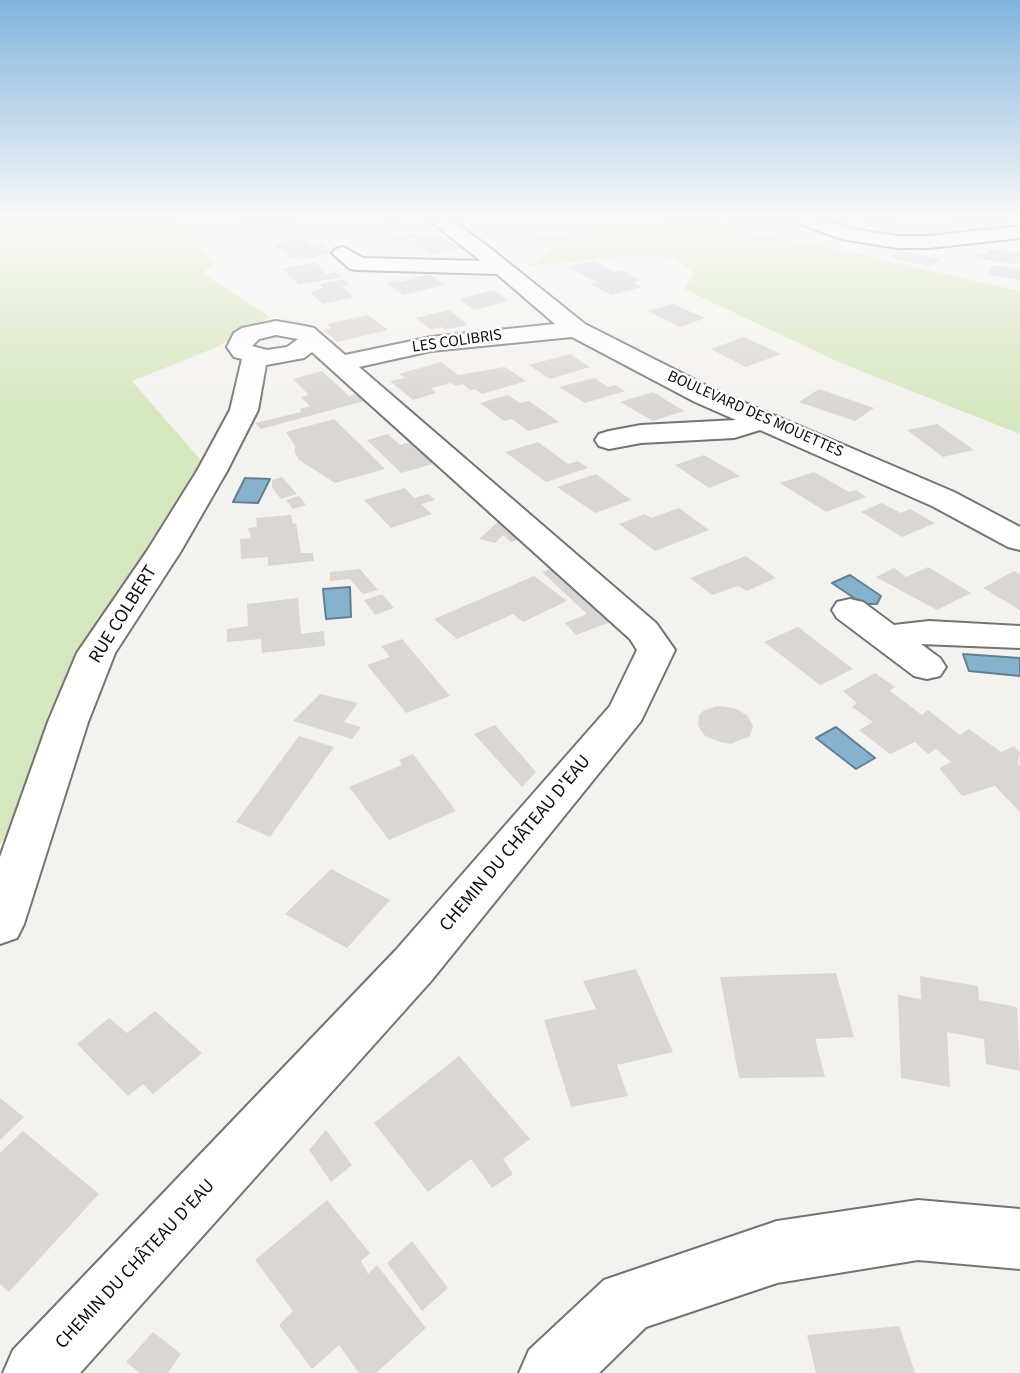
<!DOCTYPE html>
<meta charset="utf-8">
<style>
body{margin:0}
canvas{display:block;background:#f4f2ef}
</style>
<canvas width="1020" height="1373"></canvas>
<script>
const ctx = document.querySelector('canvas').getContext('2d');
ctx.lineJoin = 'round';
function fill(path, color) { ctx.fillStyle = color; ctx.fill(path, 'evenodd'); }
const shape = rows => new Path2D(rows.map(r => 'M' + r).join(''));
function strokePath(path, color, width, dash) { ctx.strokeStyle = color; ctx.lineWidth = width; ctx.lineCap = dash ? 'butt' : 'round'; ctx.setLineDash(dash || []); ctx.stroke(path); }
function drawText(font, color, halo, rows, align = 'center') {
  ctx.font = font + ' "Source Sans 3",sans-serif'; ctx.lineWidth = 5; ctx.setLineDash([]); ctx.textBaseline = 'middle'; ctx.strokeStyle = halo; ctx.fillStyle = color; for (const [text, x, y, turn = 0] of rows) {
    ctx.save(); ctx.translate(x, y); ctx.rotate((+turn || 0) * Math.PI / 180); ctx.textAlign = isNaN(turn) ? turn : align; if (halo) ctx.strokeText(text, 0, 0); ctx.fillText(text, 0, 0); ctx.restore();
  }
}
const green = shape([
 [0,218,168,218,215,264,202,273,270,317,217,347,132,381,204,464,74,660,19,822,0,844],
 [685,221,836,249,1020,291,1020,434,843,364,684,289,695,273,673,258,641,255,528,266,552,251,547,244,531,238]
]);
const water = shape([
 [245,478,270,479,258,503,233,502,245,478],
 [850,575,881,596,877,604,863,604,832,583,850,575],
 [350,587,351,617,326,619,323,589,350,587],
 [963,654,1020,658,1020,676,969,671,963,654],
 [836,727,875,758,856,769,816,738,836,727]
]);
const building = shape([
 [245,218,285,218,299,229,275,233,259,221,252,223],
 [696,218,720,218,720,220,699,223,685,221],
 [740,218,772,218,792,228,763,233,753,228,744,229,728,221],
 [867,218,897,218,891,228,865,224],
 [950,218,1002,218,1001,223,963,226],
 [394,221,409,231,384,236,370,226],
 [412,233,417,237,436,233,462,249,430,255,412,241,419,240,415,237,393,242,388,238],
 [303,238,311,244,319,243,334,253,304,259,300,256,291,258,273,244],
 [989,249,1020,253,1020,257,1015,264,977,258,979,254,986,255],
 [900,250,940,259,931,267,890,257],
 [595,260,614,272,623,270,641,280,633,282,642,287,612,295,590,284,597,282,566,267],
 [316,262,326,274,335,272,341,277,299,285,282,269],
 [992,265,1020,270,1020,280,988,275],
 [430,274,445,285,403,295,386,283,397,280,401,282],
 [344,279,350,285,342,286,354,297,323,304,310,292,323,288,320,284],
 [494,290,508,301,474,310,459,299],
 [673,304,705,318,680,327,648,311],
 [449,310,468,325,445,330,442,327,430,329,416,318],
 [368,315,388,330,337,342,324,330,332,328,327,324],
 [744,337,781,354,746,367,711,349],
 [570,354,590,367,550,379,529,365],
 [441,362,458,375,505,367,526,381,482,394,475,389,470,390,463,384,456,386,451,383,431,388,436,393,413,400,390,381,405,378,399,374],
 [322,371,349,396,363,392,372,399,261,429,255,423,301,412,300,409,310,406,301,397,309,395,293,379],
 [594,378,608,387,615,385,625,391,585,403,559,387],
 [819,389,874,408,855,421,799,402],
 [653,392,684,411,653,421,620,402],
 [508,395,520,403,529,401,559,422,528,431,512,419,504,421,480,403],
 [334,419,370,454,385,469,335,483,299,460,295,453,295,446,286,432],
 [937,424,974,450,943,457,907,430],
 [388,434,400,445,415,441,440,462,401,473,367,440],
 [538,442,568,464,578,461,588,468,546,482,505,452],
 [704,455,740,476,709,488,675,465],
 [814,472,849,492,856,490,866,497,826,512,780,483],
 [596,474,631,500,595,513,557,487],
 [282,477,297,494,281,499,272,488,272,480],
 [405,488,414,498,428,494,435,500,421,504,432,514,391,528,364,500],
 [299,496,306,505,293,509,286,500],
 [881,503,901,513,910,509,935,523,902,537,861,512],
 [679,508,709,530,655,551,619,524,645,514,651,518],
 [291,515,293,524,296,523,301,553,313,553,314,561,268,566,268,557,241,559,240,539,251,538,248,528,257,527,256,518],
 [502,518,523,539,511,542,503,535,495,543,479,539],
 [746,556,776,578,747,591,738,586,712,595,690,578],
 [555,567,613,621,576,635,565,623,587,614,542,572],
 [928,567,971,593,937,610,876,577,894,568,906,577],
 [360,569,378,590,363,594,350,579,330,581,330,572],
 [1014,571,1020,574,1020,610,983,588],
 [534,576,567,601,523,622,513,614,457,639,434,619],
 [382,594,394,608,375,615,364,600],
 [298,598,301,634,324,631,325,646,262,653,261,639,227,642,227,629,248,626,247,604],
 [798,627,853,669,820,685,764,642],
 [402,639,450,696,406,713,367,665,390,657,381,646],
 [875,673,895,687,890,691,922,715,928,710,960,735,969,729,1001,752,1014,746,1020,753,1018,764,1020,766,1020,812,995,786,962,796,939,768,951,762,936,749,928,754,915,742,890,754,859,730,873,722,852,707,857,703,843,691],
 [320,694,358,703,344,722,361,727,352,739,293,721],
 [717,706,734,708,747,715,753,726,750,736,731,744,717,741,704,735,698,725,699,715,703,711],
 [495,725,536,772,522,787,474,734],
 [299,736,334,747,270,837,236,822],
 [413,754,456,811,389,840,349,787,402,765,399,760],
 [331,869,390,900,347,948,285,914],
 [636,969,673,1052,617,1065,628,1096,571,1107,544,1020,596,1009,583,981],
 [836,973,854,1037,815,1039,825,1077,739,1078,720,977],
 [920,976,978,986,979,1000,1017,1007,1020,1071,986,1064,984,1039,947,1032,950,1087,901,1078,898,995,921,999],
 [155,1011,202,1053,153,1094,143,1084,128,1096,77,1044,109,1018,127,1033],
 [459,1056,530,1139,503,1159,513,1174,492,1188,471,1159,428,1192,374,1123],
 [0,1098,24,1117,0,1140],
 [326,1130,352,1165,331,1182,309,1150],
 [23,1131,99,1194,9,1292,0,1284,0,1153],
 [327,1200,370,1253,361,1261,368,1274,377,1265,426,1328,376,1373,359,1373,339,1345,312,1369,279,1325,293,1311,255,1260],
 [412,1241,448,1288,422,1311,387,1263],
 [899,1326,915,1373,816,1373,807,1335],
 [153,1332,181,1354,168,1373,140,1373,126,1362]
]);
const street = shape([
 [426,218,449,218,490,248,585,324,715,390,954,492,1020,527,1020,550,1008,547,932,506,760,430,734,438,641,443,609,449,599,446,595,440,599,434,609,431,641,425,736,420,695,402,572,337,431,351,359,367,656,623,675,650,641,721,431,981,80,1373,3,1373,13,1350,395,951,610,706,637,650,630,639,312,352,304,358,266,365,258,410,227,471,181,551,115,653,88,722,24,924,17,938,0,944,0,857,48,722,77,653,147,551,197,471,230,410,242,359,234,357,227,347,234,333,242,328,276,321,305,326,314,328,345,355,431,337,555,324,497,274,358,270,350,269,332,253,336,249,343,247,363,258,481,261,426,218],
 [276,335,298,339,287,347,267,350,252,346,259,339,276,335],
 [792,218,821,218,852,229,897,236,929,236,1020,226,1020,238,929,248,897,248,841,239,795,222,792,218],
 [850,599,863,602,894,625,929,621,1020,626,1020,648,921,644,940,658,946,667,940,676,927,679,914,676,837,618,832,610,837,602,850,599],
 [918,1200,1020,1209,1020,1269,918,1260,777,1283,646,1327,599,1373,519,1373,529,1350,604,1280,777,1221,918,1200]
]);
const farStreetnames = [
 ["LES COLIBRIS",457,342,-8],
 ["BOULEVARD DES MOUETTES",755,415,24]
];
const streetNames = [
 ["RUE COLBERT",124,615,-58],
 ["CHEMIN DU CHÂTEAU D'EAU",516,844,-50],
 ["CHEMIN DU CHÂTEAU D'EAU",136,1265,-47]
];
fill(green, '#d5e7bf');
fill(water, '#86b2ce');
strokePath(water, '#628094', 2);
fill(building, '#d9d6d3');
strokePath(street, '#757471', 4);
fill(street, '#fff');
const sky = ctx.createLinearGradient(0, 0, 0, 411);
sky.addColorStop(0, '#81b3de');
sky.addColorStop(0.53, '#faf9f8');
sky.addColorStop(1, '#faf9f800');
ctx.fillStyle = sky;
ctx.fillRect(0, 0, 1020, 411);
drawText('16px', '#0d0c0b', '#fff', farStreetnames);
drawText('19px', '#0d0c0b', '#fff', streetNames);
</script>
